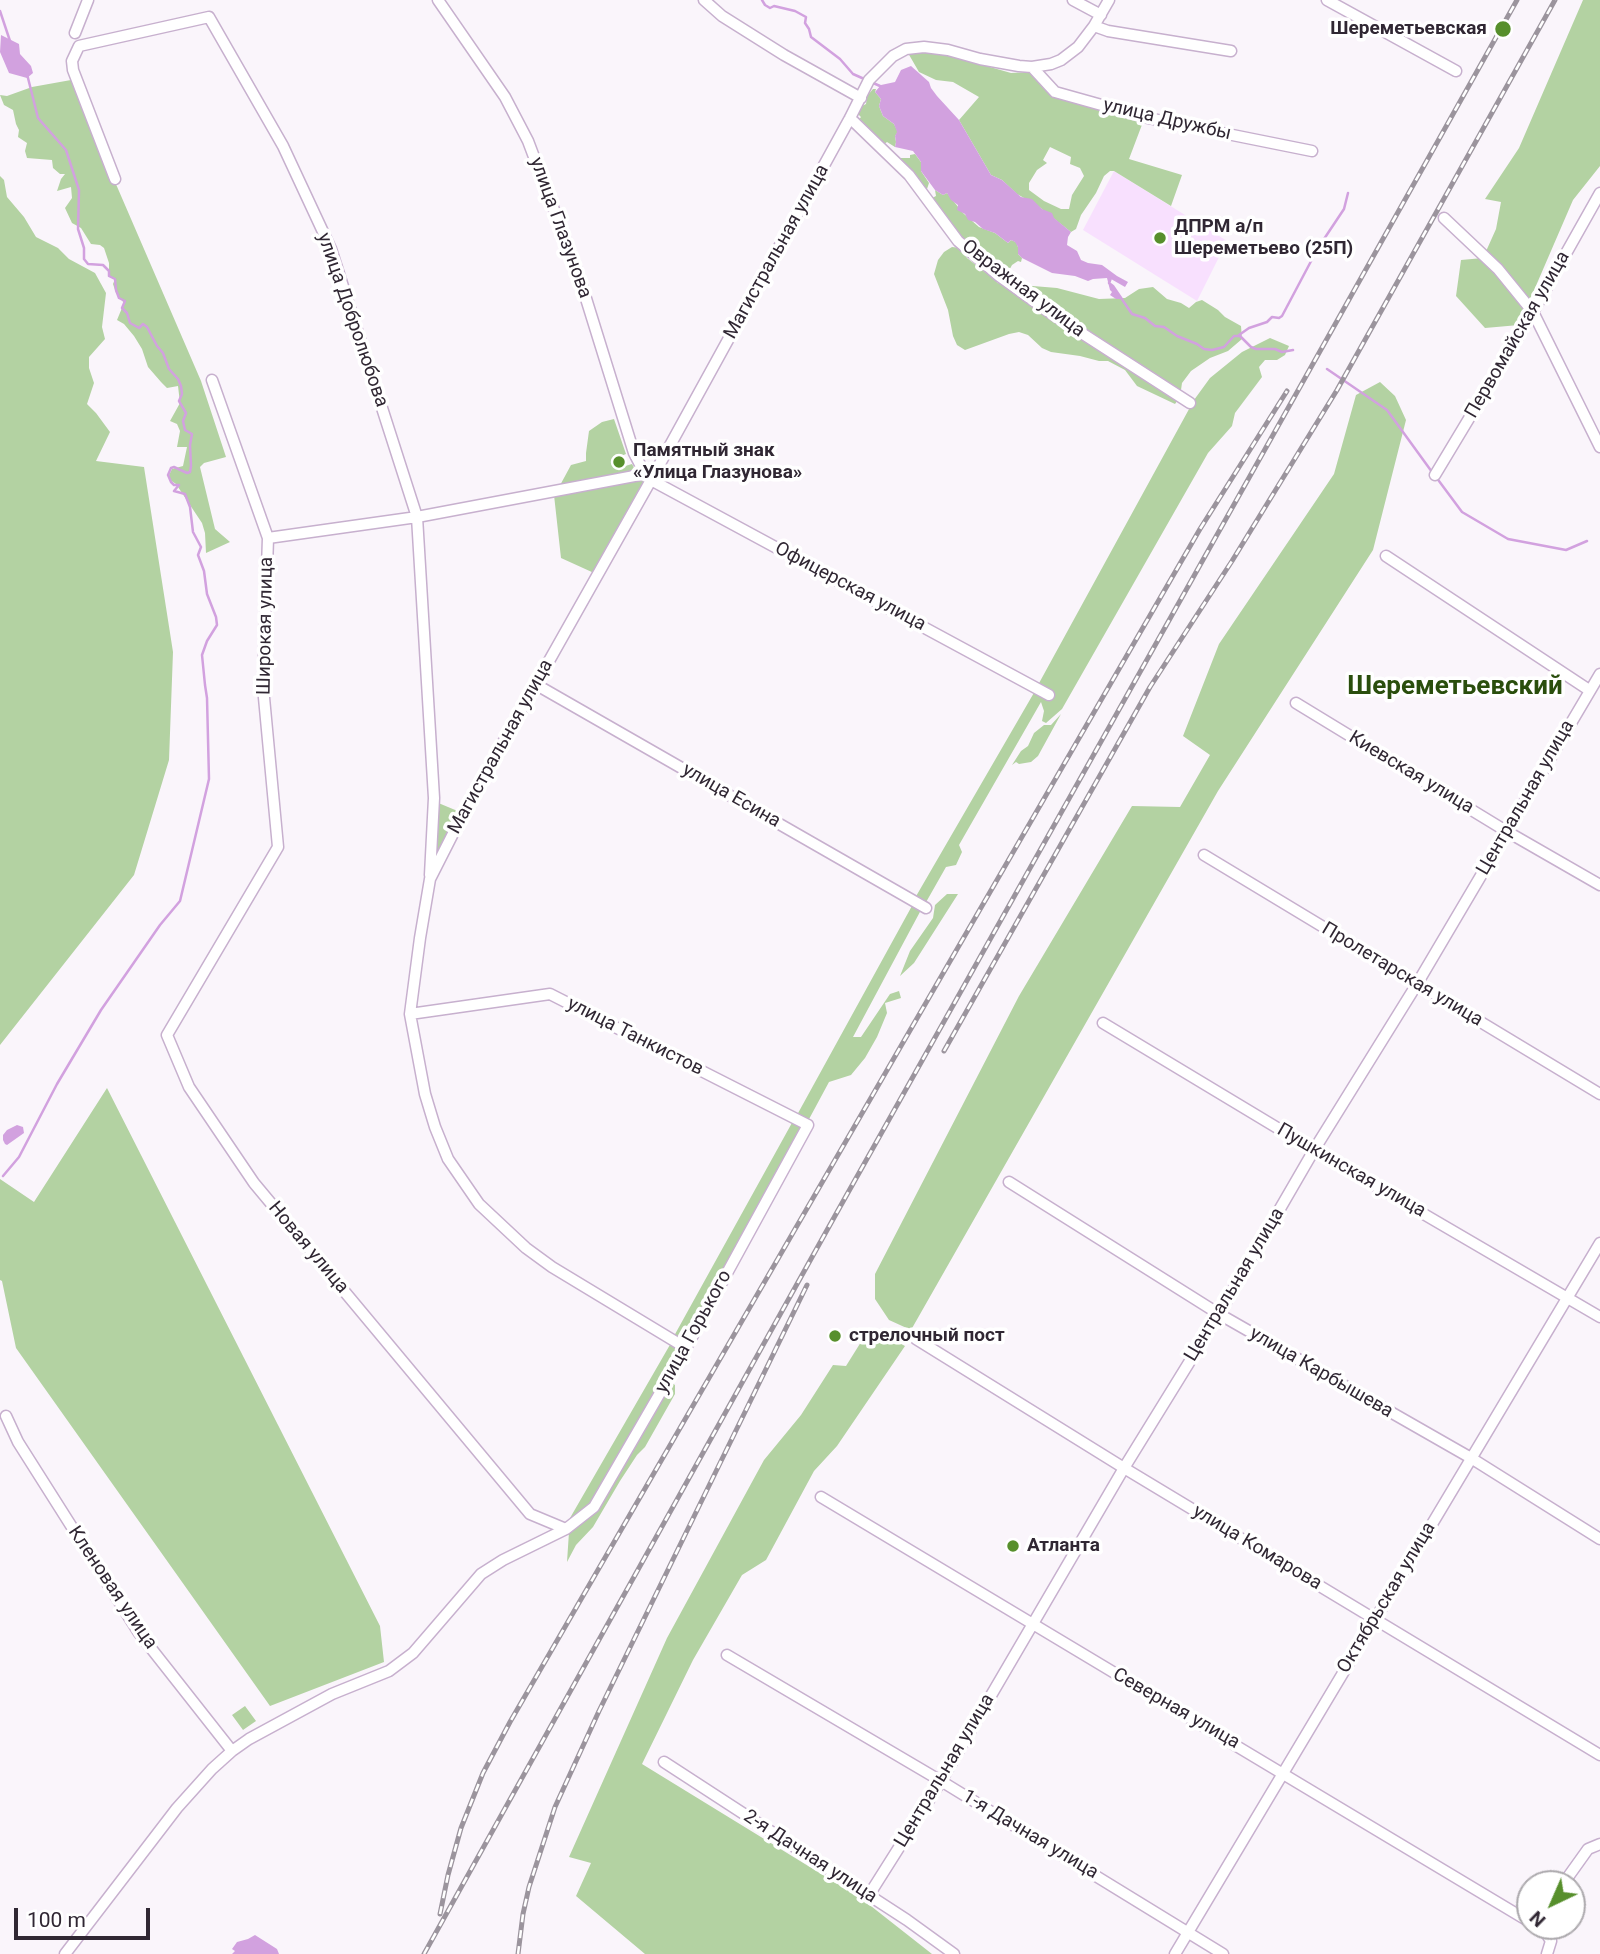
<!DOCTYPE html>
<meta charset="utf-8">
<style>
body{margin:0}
#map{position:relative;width:1600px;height:1954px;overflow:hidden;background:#faf5fb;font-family:Roboto,sans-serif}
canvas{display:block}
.north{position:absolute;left:1516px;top:1870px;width:70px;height:70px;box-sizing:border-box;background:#fff;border:2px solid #aca9ad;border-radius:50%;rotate:224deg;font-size:19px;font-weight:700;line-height:28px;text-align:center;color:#302733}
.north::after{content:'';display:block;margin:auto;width:24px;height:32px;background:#578f2c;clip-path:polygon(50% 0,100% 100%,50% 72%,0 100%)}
.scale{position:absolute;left:14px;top:1908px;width:136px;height:32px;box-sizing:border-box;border:4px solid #302733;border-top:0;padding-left:9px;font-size:21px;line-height:24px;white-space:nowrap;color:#302733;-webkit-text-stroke:5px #fff;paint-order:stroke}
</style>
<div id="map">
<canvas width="1600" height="1954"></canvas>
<div class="north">N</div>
<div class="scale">100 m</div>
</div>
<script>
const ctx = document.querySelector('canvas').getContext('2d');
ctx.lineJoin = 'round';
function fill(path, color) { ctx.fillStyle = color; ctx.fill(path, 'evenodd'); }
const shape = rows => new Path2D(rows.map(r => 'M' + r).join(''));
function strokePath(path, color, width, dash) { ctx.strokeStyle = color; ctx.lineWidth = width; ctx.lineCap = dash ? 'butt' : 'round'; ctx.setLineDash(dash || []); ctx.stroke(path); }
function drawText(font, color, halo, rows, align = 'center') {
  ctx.font = font + ' Roboto,sans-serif'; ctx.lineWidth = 7; ctx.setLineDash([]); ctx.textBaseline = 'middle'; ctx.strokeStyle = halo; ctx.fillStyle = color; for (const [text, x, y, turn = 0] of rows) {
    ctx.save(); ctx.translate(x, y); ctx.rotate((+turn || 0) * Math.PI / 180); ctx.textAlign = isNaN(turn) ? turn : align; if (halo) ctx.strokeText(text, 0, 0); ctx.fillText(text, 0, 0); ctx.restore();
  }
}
const built = shape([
 [1114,171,1227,241,1197,301,1083,230]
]);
const green = shape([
 [1583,0,1600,0,1600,166,1573,200,1519,325,1485,328,1456,296,1461,260,1483,258,1496,229,1501,202,1485,199,1519,148],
 [925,51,941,53,1011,73,1030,72,1054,95,1143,122,1129,159,1182,175,1171,206,1114,171,1110,171,1104,176,1096,193,1081,215,1076,229,1071,232,1038,206,1017,194,1002,180,991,175,959,120,979,97,953,82,936,80,919,72,908,53],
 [1050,147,1071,157,1070,164,1080,168,1084,176,1072,195,1069,209,1061,209,1044,201,1029,190,1029,183,1037,170,1047,163,1043,160],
 [71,80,201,381,226,457,204,463,200,467,215,529,230,542,206,553,205,533,202,523,176,484,170,480,169,475,172,469,183,466,187,447,177,447,180,431,177,424,170,421,180,403,178,386,167,388,161,382,148,367,142,349,134,336,124,324,117,320,124,303,116,293,113,284,115,279,109,276,109,263,104,248,100,245,91,244,81,228,72,223,65,208,72,198,71,187,57,191,61,179,65,174,60,174,53,168,52,160,27,158,25,151,27,143,18,137,19,130,16,124,13,110,4,105,0,95,7,96,32,87],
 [873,89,876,89,875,92,881,99,879,106,883,116,894,124,898,132,895,136,896,142,895,147,887,142,883,145,857,122,861,117,856,112,860,107,866,104,867,96],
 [915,154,921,162,921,171,929,183,927,189,924,190,898,158,910,158,910,155],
 [0,176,4,180,7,197,24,217,36,237,58,248,69,259,95,273,106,293,102,327,105,339,89,357,89,368,94,383,87,404,96,413,110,432,96,461,144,467,173,652,169,760,134,875,0,1045],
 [935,190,943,195,947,193,963,213,979,227,995,233,1008,243,1011,240,1016,242,1018,247,1018,254,1022,258,1021,262,1018,261,1012,265,1006,276,959,240,930,199,936,196],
 [952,247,961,248,967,258,986,273,996,273,997,283,1057,288,1099,299,1125,298,1139,289,1153,287,1167,299,1181,303,1189,308,1196,302,1202,300,1218,310,1225,317,1241,326,1242,339,1228,351,1210,358,1191,371,1182,383,1180,397,1175,404,1137,386,1125,370,1108,361,1099,361,1080,356,1051,352,1042,348,1028,335,1019,332,1009,334,965,350,957,345,953,336,948,310,934,274,938,260,944,252],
 [1270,338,1289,346,1285,355,1277,360,1265,360,1259,367,1262,377,1235,413,1232,426,1208,453,1062,709,1046,723,1042,721,1044,711,1041,702,959,845,962,852,956,865,946,867,925,904,915,898,1035,691,1053,693,1038,685,1194,400,1210,378,1242,352],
 [1380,382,1395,396,1406,420,1373,550,1218,791,911,1330,889,1320,875,1299,875,1274,1019,996,1132,806,1180,807,1210,755,1183,736,1219,644,1334,474,1356,395],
 [614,419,626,454,611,460,615,469,632,464,637,473,558,489,571,465,586,461,586,453,589,431,602,422],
 [637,479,645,482,594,573,561,558,554,495],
 [1061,714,1038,756,1031,762,1019,764,1016,762,1012,765,1021,751,1028,746,1034,733,1044,725,1051,725],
 [436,802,460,812,435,863],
 [947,894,958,894,914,963,900,976,910,951,933,918,935,905],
 [913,904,921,910,853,1037,861,1037,890,994,899,991,901,998,885,1003,887,1013,877,1037,865,1058,851,1075,829,1082,808,1121,797,1115],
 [107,1088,380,1626,384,1662,270,1706,16,1348,2,1281,0,1280,0,1179,34,1202],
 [793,1121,803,1127,685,1342,674,1336],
 [866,1334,888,1337,905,1346,837,1446,814,1471,766,1560,742,1575,693,1660,642,1764,862,1899,932,1954,645,1954,576,1896,591,1863,569,1857,667,1638,764,1460,801,1415,833,1365,846,1366],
 [671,1343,682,1348,592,1505,570,1522,570,1518],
 [669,1381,675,1385,675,1394,645,1447,637,1455,620,1481,593,1527,576,1545,567,1562,569,1532,596,1510],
 [245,1706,256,1721,243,1730,232,1715]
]);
const water = shape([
 [1,35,19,44,20,54,31,66,33,73,27,78,9,73,0,52],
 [911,66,929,82,931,88,937,96,959,120,991,175,1002,180,1021,197,1032,199,1042,209,1052,213,1054,218,1071,232,1068,237,1067,245,1077,251,1081,260,1088,263,1102,265,1117,276,1128,282,1125,287,1111,279,1110,283,1122,299,1116,299,1110,295,1112,292,1110,290,1107,278,1093,279,1088,281,1075,276,1052,273,1022,258,1018,254,1018,247,1015,242,1011,240,1008,243,995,233,983,229,975,222,968,220,965,214,957,210,958,205,951,200,947,193,943,195,935,190,921,171,921,162,913,151,895,147,896,142,895,136,897,132,894,124,883,116,879,106,881,99,875,92,881,85,895,82,901,70],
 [17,1125,23,1127,24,1133,7,1145,5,1144,3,1140,3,1135,7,1130],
 [255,1935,277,1949,279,1954,232,1954,235,1951,232,1949,237,1942,248,1939]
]);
const stream = shape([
 [762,0,765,5,770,8,774,6,795,11,806,17,805,23,809,29,811,37,840,59,853,74,880,86],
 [0,11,10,41],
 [1111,278,1109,283,1113,286,1132,314,1145,318,1155,326,1164,327,1177,336,1197,344,1204,349,1212,350,1224,347,1234,336,1240,336,1251,347,1256,349,1275,349,1282,352,1293,350],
 [1239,335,1249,328,1267,322,1272,317,1279,318,1282,316,1318,248,1344,209,1348,193],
 [1327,369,1387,410,1432,472],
 [1436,477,1462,512,1508,539,1566,550,1587,541],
 [3,1176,19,1157,57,1084,101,1010,160,925,180,901,209,779,207,698,205,685,202,655,207,641,217,625,216,617,207,594,204,571,198,555,201,547,193,532,190,507,185,494,174,491,179,485,174,485,171,482,168,475,171,468,174,467,187,473,190,472,191,466,190,445,192,434,185,430,183,421,186,413,179,401,182,394,181,386,178,379,169,369,163,353,157,346,147,327,143,324,139,328,130,323,127,313,122,308,125,301,119,298,116,290,115,279,109,276,109,271,103,265,88,264,84,259,84,248,78,229,79,190,66,150,38,118,27,74]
]);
const minor = shape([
 [438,0,505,97,528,141,579,276,634,453,645,474],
 [704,0,722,16,784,55,861,98],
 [1073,0,1101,15],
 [1327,0,1456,71],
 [1094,26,1108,31,1231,51],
 [75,33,88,0],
 [1032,67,1055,92,1148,118,1312,151],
 [850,118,909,175,958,241,999,276,1049,312,1190,403],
 [115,179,73,70,72,61,79,46,209,17,283,146,331,249,417,517,434,798,430,875],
 [1444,218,1498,269,1533,312,1600,447],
 [212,380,268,538],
 [1435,475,1533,312,1600,193],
 [1386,556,1589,690],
 [535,684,926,908],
 [1296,703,1506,831,1600,885],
 [1204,855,1600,1094],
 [1103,1023,1314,1150,1600,1317],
 [1009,1182,1219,1314,1471,1458,1600,1539],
 [916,1339,1124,1468,1600,1755],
 [686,1348,552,1267,526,1248,479,1204,448,1159,435,1127,425,1094,410,1014,420,938,430,879,465,810,651,480,850,118,869,80,893,56,906,49,924,47,948,50,980,59,1019,66,1032,67,1051,64,1061,60,1078,47,1094,26,1109,0],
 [6,1416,18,1442,139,1633,232,1751],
 [821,1497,1530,1922],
 [566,1529,530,1514,254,1183,189,1087,167,1035,278,847,263,687,268,538,417,517,645,474,651,480,1049,695],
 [727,1655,941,1781,1223,1954],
 [664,1762,907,1920,954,1954],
 [1563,1884,1588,1849,1600,1844],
 [869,1895,941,1781,1124,1468,1219,1314,1314,1150,1417,984,1600,674],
 [1538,1926,1546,1933,1551,1941,1547,1954],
 [65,1954,177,1808,212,1769,232,1751,249,1739,332,1694,389,1671,413,1653,481,1574,503,1560,566,1529,594,1507,686,1348,808,1125,550,994,410,1014],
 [1175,1954,1600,1243]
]);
const rail = shape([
 [944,1051,1150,687,1232,561,1337,390,1555,0],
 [440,1914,448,1875,461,1828,483,1773,510,1722,1200,529,1287,391],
 [424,1954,836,1214,1517,0],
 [518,1954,523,1914,529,1887,555,1807,599,1711,807,1285]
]);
const markers = [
 [1503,29,9,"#578f2c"],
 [1160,238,7,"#578f2c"],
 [619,462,7,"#578f2c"],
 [835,1336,7,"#578f2c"],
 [1013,1546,7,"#578f2c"]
];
const poiNames = [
 ["Шереметьевская",1487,29,"right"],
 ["ДПРМ а/п",1174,227],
 ["Шереметьево (25П)",1174,249],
 ["Памятный знак",633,451],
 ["«Улица Глазунова»",633,473],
 ["стрелочный пост",849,1336],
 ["Атланта",1027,1546]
];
const streetNames = [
 ["улица Дружбы",1167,120,13],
 ["улица Глазунова",560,228,70],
 ["Магистральная улица",777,252,-61],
 ["Овражная улица",1023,289,37],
 ["улица Добролюбова",352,320,71],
 ["Первомайская улица",1518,335,-60],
 ["Офицерская улица",850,587,28],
 ["Широкая улица",266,626,-89],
 ["Магистральная улица",501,747,-61],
 ["Киевская улица",1411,773,31],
 ["улица Есина",731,796,30],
 ["Центральная улица",1526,798,-60],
 ["Пролетарская улица",1402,975,31],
 ["улица Танкистов",635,1037,27],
 ["Пушкинская улица",1351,1171,30],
 ["Новая улица",308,1248,50],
 ["Центральная улица",1235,1285,-59],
 ["улица Горького",694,1332,-61],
 ["улица Карбышева",1321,1373,30],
 ["улица Комарова",1257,1548,31],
 ["Кленовая улица",112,1588,56],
 ["Октябрьская улица",1387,1598,-59],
 ["Северная улица",1176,1709,30],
 ["Центральная улица",945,1771,-59],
 ["1-я Дачная улица",1030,1835,31],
 ["2-я Дачная улица",810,1857,33]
];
const districtNames = [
 ["Шереметьевский",1455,687]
];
fill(built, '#f8e0fe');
fill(green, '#b3d2a2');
fill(water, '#d2a1df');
strokePath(stream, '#d2a1df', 2.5);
strokePath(minor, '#c7b0ce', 13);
strokePath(minor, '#fff', 10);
strokePath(rail, '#9b949d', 5);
strokePath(rail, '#fff', 2.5, [8]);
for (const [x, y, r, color] of markers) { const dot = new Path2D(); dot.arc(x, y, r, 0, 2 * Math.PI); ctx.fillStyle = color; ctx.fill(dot); strokePath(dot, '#fff', 2.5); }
drawText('bold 19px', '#302733', '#fff', poiNames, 'left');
drawText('19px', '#302733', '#fff', streetNames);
drawText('bold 26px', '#2a4e0d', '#fff', districtNames);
</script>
